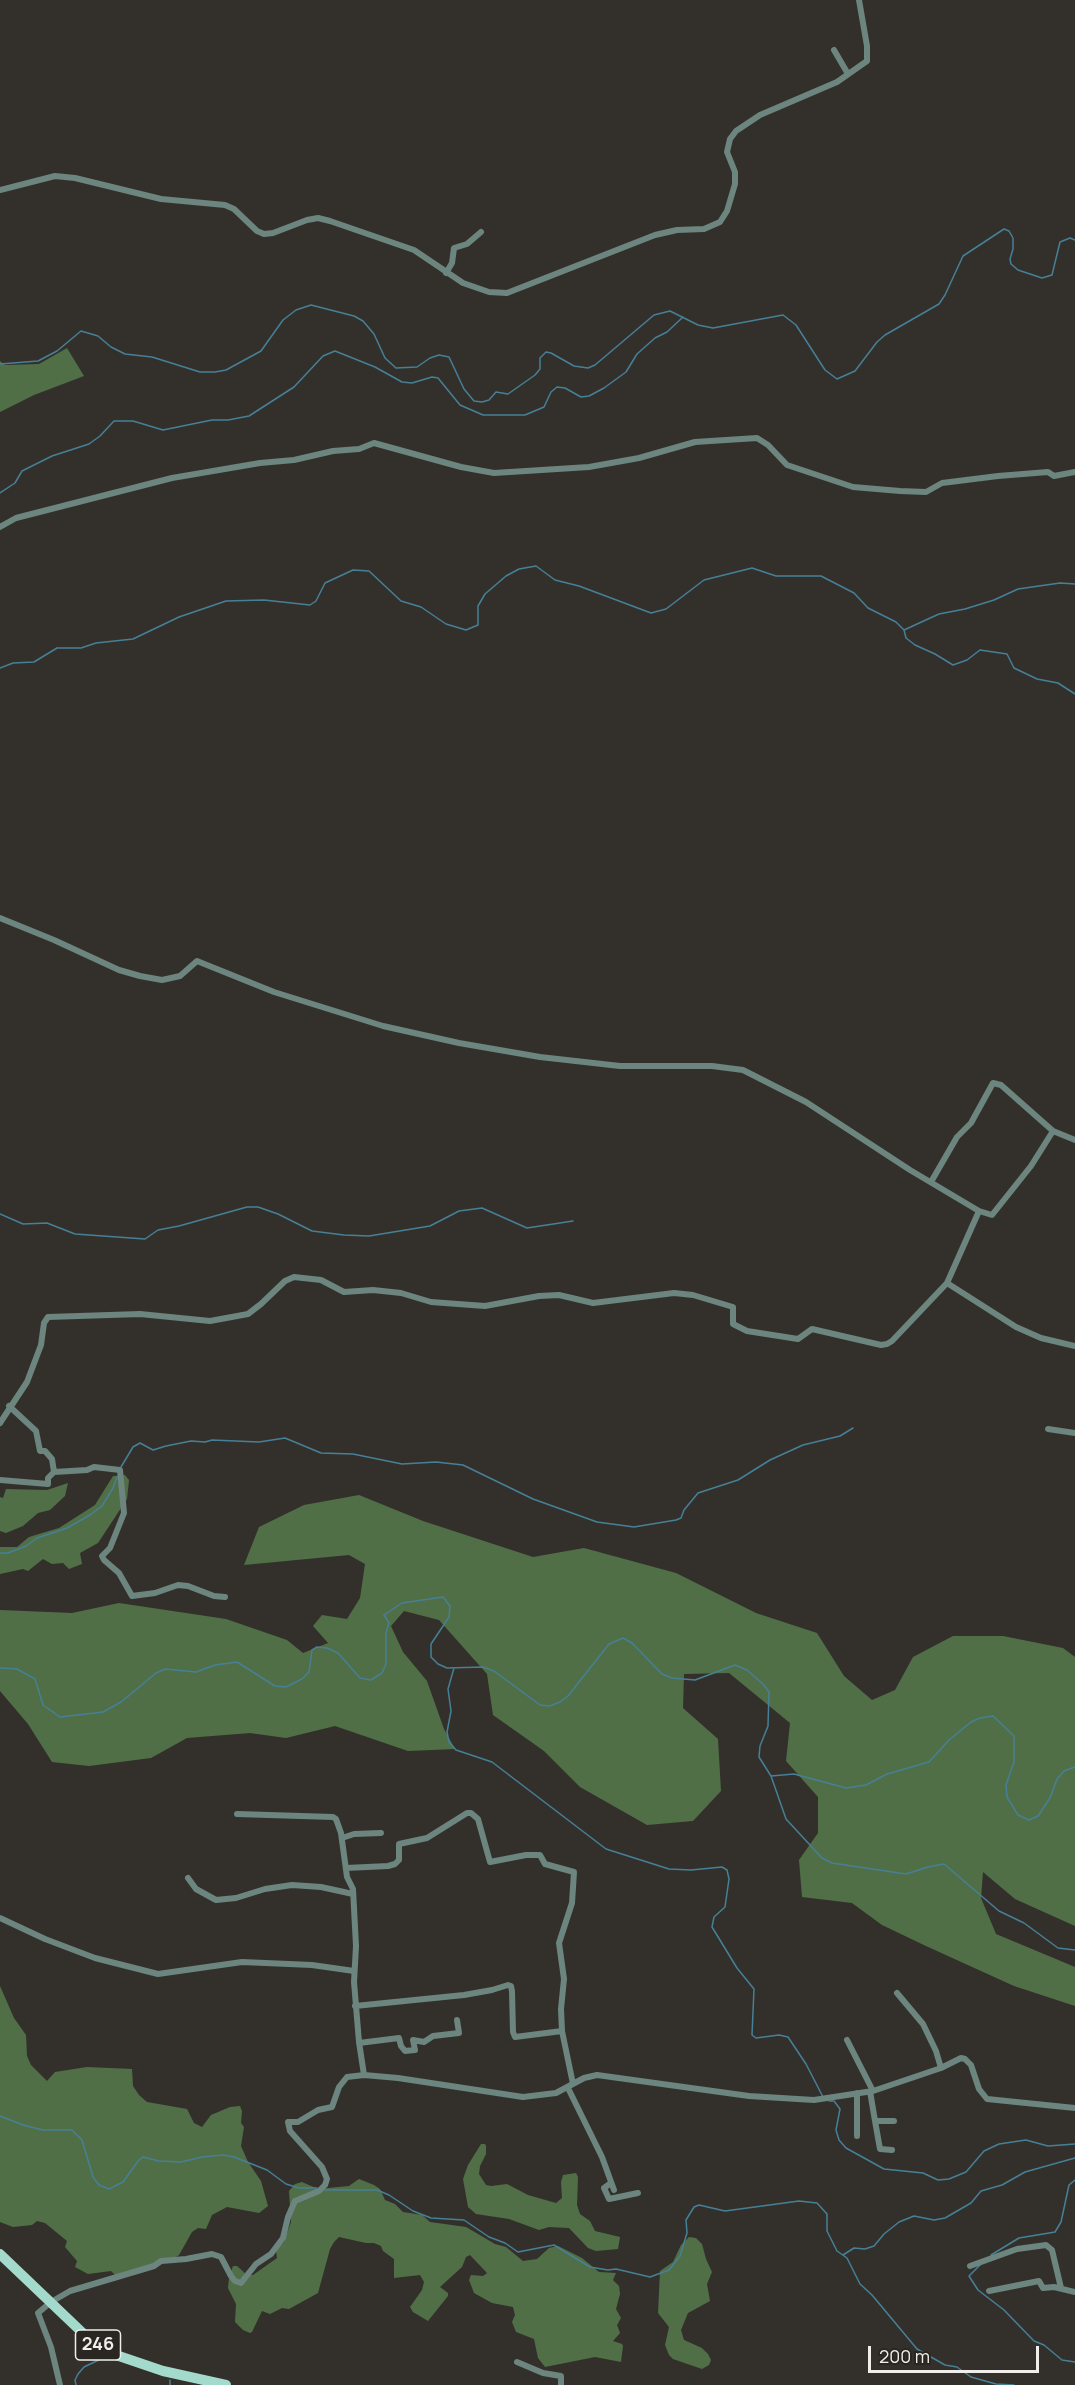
<!DOCTYPE html>
<style>
body{margin:0}
#map{position:relative;width:1075px;height:2385px;overflow:hidden;background:#33302c;font-family:Manrope,sans-serif}
canvas{display:block}
.scale{position:absolute;left:868px;top:2346px;width:171px;height:27px;box-sizing:border-box;border:3px solid #f0eeeb;border-top:0;padding-left:8px;font-size:18px;line-height:21px;white-space:nowrap;color:#f0eeeb;-webkit-text-stroke:4px #2a2622;paint-order:stroke}
</style>
<div id="map">
<canvas width="1075" height="2385"></canvas>
<div class="scale">200 m</div>
</div>
<script>
const ctx = document.querySelector('canvas').getContext('2d');
ctx.lineJoin = 'round';
function fill(path, color) { ctx.fillStyle = color; ctx.fill(path, 'evenodd'); }
const shape = rows => new Path2D(rows.map(r => 'M' + r).join(''));
function strokePath(path, color, width, dash) { ctx.strokeStyle = color; ctx.lineWidth = width; ctx.lineCap = dash ? 'butt' : 'round'; ctx.setLineDash(dash || []); ctx.stroke(path); }
function drawText(font, color, halo, rows, align = 'center') {
  ctx.font = font + ' Manrope,sans-serif'; ctx.lineWidth = 4.5; ctx.setLineDash([]); ctx.textBaseline = 'middle'; ctx.strokeStyle = halo; ctx.fillStyle = color; for (const [text, x, y, turn = 0] of rows) {
    ctx.save(); ctx.translate(x, y); ctx.rotate((+turn || 0) * Math.PI / 180); ctx.textAlign = isNaN(turn) ? turn : align; if (halo) ctx.strokeText(text, 0, 0); ctx.fillText(text, 0, 0); ctx.restore();
  }
}
const forest = shape([
 [67,348,84,376,34,395,0,412,0,361,5,365,39,364],
 [125,1475,129,1480,127,1499,98,1543,80,1553,82,1564,69,1569,63,1563,52,1564,43,1559,28,1571,23,1569,0,1574,0,1547,17,1547,29,1537,59,1528,95,1505,113,1476],
 [68,1483,65,1496,50,1510,38,1513,23,1526,6,1533,0,1531,0,1497,3,1498,6,1489,47,1490],
 [359,1495,423,1521,533,1557,584,1548,676,1573,756,1613,817,1633,844,1676,872,1700,895,1690,913,1657,953,1636,1003,1636,1063,1648,1075,1657,1075,1926,1015,1899,983,1872,981,1898,996,1934,1075,1967,1075,2006,1014,1986,926,1946,882,1925,852,1903,802,1897,799,1860,818,1833,818,1797,786,1761,790,1723,729,1673,684,1674,683,1708,718,1739,721,1791,693,1821,647,1825,580,1787,544,1751,493,1715,487,1674,439,1620,404,1611,391,1626,403,1652,427,1681,444,1729,455,1749,408,1751,335,1726,286,1738,250,1733,187,1738,151,1758,89,1766,52,1762,28,1724,0,1691,0,1610,72,1613,119,1603,226,1619,287,1640,303,1653,328,1643,313,1626,322,1615,347,1619,360,1598,365,1564,349,1555,244,1565,259,1527,304,1505],
 [0,1986,14,2018,26,2035,27,2056,31,2065,47,2081,55,2072,87,2067,132,2069,133,2086,139,2095,147,2102,187,2109,194,2123,202,2127,211,2115,230,2107,240,2106,242,2111,241,2123,244,2127,241,2146,248,2162,261,2181,268,2206,259,2213,227,2207,212,2215,206,2229,198,2228,192,2232,179,2255,173,2259,115,2275,111,2271,88,2274,75,2267,77,2261,65,2247,67,2241,45,2223,37,2221,32,2225,13,2227,0,2222],
 [481,2144,485,2144,486,2146,486,2154,480,2166,479,2174,486,2185,491,2186,507,2184,528,2195,556,2203,562,2198,561,2182,563,2175,576,2173,578,2177,577,2205,580,2214,590,2221,595,2231,620,2237,618,2249,596,2251,588,2248,569,2228,549,2227,539,2230,509,2219,476,2214,468,2207,463,2179,468,2165],
 [359,2179,374,2185,380,2189,385,2200,395,2204,403,2212,422,2215,430,2222,466,2227,495,2244,506,2247,523,2261,537,2259,549,2248,558,2246,582,2258,599,2272,616,2273,613,2280,619,2286,620,2294,616,2309,621,2318,617,2325,620,2333,613,2341,622,2344,623,2346,621,2362,595,2357,545,2367,538,2358,534,2339,516,2332,512,2322,515,2315,513,2307,492,2303,474,2293,469,2280,471,2275,483,2276,487,2273,470,2255,466,2257,462,2267,440,2287,448,2293,448,2296,428,2321,413,2312,410,2307,422,2290,424,2282,420,2275,394,2278,394,2259,383,2251,381,2246,374,2243,366,2243,339,2237,334,2242,330,2249,318,2293,289,2309,282,2308,270,2314,262,2311,252,2332,250,2333,243,2330,235,2322,236,2304,228,2288,229,2278,233,2266,237,2266,247,2275,253,2275,277,2258,276,2250,284,2242,291,2222,289,2191,295,2184,302,2182,318,2189,349,2186],
 [689,2237,696,2238,702,2244,706,2259,712,2272,707,2284,710,2301,688,2313,681,2330,684,2340,702,2348,708,2354,711,2360,709,2365,702,2369,673,2359,669,2355,665,2345,669,2327,658,2313,660,2271,673,2262,681,2245]
]);
const stream = shape([
 [0,364,38,361,57,351,81,331,98,336,111,347,125,354,152,357,200,372,215,372,226,370,261,351,283,320,296,310,311,305,354,316,363,321,374,334,385,358,396,368,417,367,430,358,439,355,449,357,464,389,474,401,482,402,489,400,496,392,508,394,535,375,540,369,540,358,546,352,551,353,574,366,588,368,595,365,654,315,670,311,698,325,713,328,783,315,796,325,825,370,837,379,855,371,877,342,885,335,939,304,945,295,963,256,1004,229,1009,231,1013,238,1013,249,1010,259,1011,264,1018,270,1042,278,1052,275,1060,242,1070,238,1075,240],
 [0,493,15,483,22,471,52,456,89,444,100,436,114,421,133,421,163,430,212,420,228,420,249,416,294,387,323,356,335,351,375,367,402,382,412,383,432,377,438,378,460,405,483,415,525,415,544,407,551,392,557,387,565,388,581,397,589,396,604,388,626,372,637,354,655,338,667,332,683,317],
 [904,630,939,614,965,609,994,600,1018,589,1060,583,1075,584],
 [0,668,13,663,34,662,57,648,81,648,96,643,133,639,179,617,226,601,264,600,310,605,316,601,325,583,353,570,369,571,401,601,421,607,446,624,466,630,478,625,478,606,485,594,506,576,519,569,536,566,555,580,579,586,651,613,666,609,704,580,752,568,776,576,821,576,854,593,868,608,896,622,904,630,906,638,915,645,935,654,953,665,967,660,980,650,1007,654,1014,668,1037,679,1058,683,1075,694],
 [0,1214,23,1224,47,1223,75,1234,145,1239,158,1230,179,1226,247,1207,258,1207,278,1214,312,1231,344,1235,369,1236,430,1226,459,1211,482,1208,527,1228,573,1221],
 [121,1467,133,1447,140,1443,153,1450,166,1446,191,1441,205,1442,212,1440,259,1442,285,1438,321,1453,353,1454,402,1464,436,1462,463,1465,533,1499,597,1522,634,1527,676,1520,681,1518,684,1510,698,1493,738,1480,770,1460,803,1445,840,1436,853,1428],
 [0,1553,8,1553,26,1546,37,1538,67,1528,90,1515,102,1506,113,1488,117,1477],
 [0,1668,17,1669,35,1679,43,1705,60,1717,103,1712,121,1702,156,1673,165,1669,196,1672,215,1665,237,1662,275,1686,286,1687,302,1679,309,1672,312,1650,317,1647,327,1648,338,1653,360,1678,371,1680,382,1673,386,1664,386,1633,389,1623,384,1615,402,1603,443,1597,450,1606,449,1617,431,1644,431,1657,438,1664,447,1668,483,1667,494,1671,540,1705,550,1706,560,1702,568,1696,609,1644,623,1638,632,1643,662,1674,672,1678,695,1680,735,1665,747,1670,763,1684,769,1692,768,1726,760,1746,759,1757,771,1776,794,1774,846,1788,866,1785,887,1774,929,1762,949,1740,971,1722,980,1718,993,1716,1014,1736,1014,1762,1006,1785,1007,1797,1018,1815,1029,1820,1038,1816,1050,1798,1057,1779,1064,1771,1075,1767],
 [454,1668,448,1689,451,1711,447,1732,449,1742,456,1750,492,1762,606,1849,669,1869,691,1870,722,1867,727,1870,729,1879,725,1907,714,1917,712,1927,737,1968,754,1989,752,2035,756,2038,779,2035,788,2037,806,2064,823,2097],
 [771,1776,786,1819,822,1858,832,1863,906,1874,928,1867,944,1864,999,1911,1024,1923,1058,1948,1075,1950],
 [829,2101,834,2101,840,2109,836,2130,839,2140,846,2148,884,2169,923,2173,938,2180,949,2179,966,2172,984,2151,999,2144,1026,2140,1048,2146,1075,2144],
 [0,2116,23,2125,43,2130,72,2130,82,2140,93,2177,99,2185,109,2189,123,2182,138,2161,143,2157,159,2161,181,2162,202,2157,223,2155,234,2157,267,2170,286,2184,299,2188,317,2188],
 [325,2190,377,2190,389,2195,413,2211,431,2218,464,2220,489,2237,505,2243,518,2252,554,2245,590,2267,608,2270,616,2269,650,2277,669,2270,680,2256,687,2233,686,2220,694,2207,699,2205,725,2211,799,2201,817,2203,827,2214,827,2231,837,2251,847,2258,860,2284,872,2295,917,2349,945,2365,957,2367,971,2377,996,2384,1014,2385],
 [843,2255,854,2248,865,2249,874,2246,884,2234,899,2222,914,2216,934,2220,945,2218,971,2203,981,2191,1002,2185,1025,2172,1075,2158],
 [991,2255,1019,2238,1055,2232,1061,2222,1069,2185,1075,2180],
 [981,2264,969,2276,978,2290,1004,2310,1034,2341,1044,2345,1062,2360,1075,2362],
 [76,2385,75,2380,78,2374,84,2367,105,2357],
 [170,2385,170,2380]
]);
const street = shape([
 [834,50,848,74],
 [0,190,55,176,75,178,161,199,225,205,234,209,257,231,264,234,273,233,307,220,318,218,330,221,414,250,463,283,489,292,507,293,655,235,677,230,704,229,720,222,727,211,735,184,735,172,727,152,730,139,736,131,760,115,837,82,867,61,867,46,859,0],
 [446,273,452,263,454,248,467,244,481,232],
 [0,527,16,518,172,478,260,463,294,460,333,451,359,449,374,443,461,467,494,473,589,467,639,458,695,442,757,438,768,445,787,465,853,487,900,491,926,492,942,483,998,476,1048,472,1054,476,1075,472],
 [0,918,54,940,119,970,140,976,162,980,180,976,197,961,274,992,383,1026,459,1043,540,1057,620,1066,712,1066,743,1070,806,1102,910,1170,979,1211,947,1283,1016,1327,1041,1338,1075,1346],
 [931,1182,957,1137,971,1123,993,1083,1001,1085,1053,1131,1075,1140],
 [979,1211,992,1215,1031,1166,1053,1131],
 [0,1423,27,1382,41,1345,44,1323,48,1317,140,1314,210,1321,248,1314,261,1304,285,1281,294,1277,321,1280,344,1292,373,1290,401,1293,431,1302,485,1306,539,1296,559,1295,593,1303,674,1293,693,1295,733,1307,733,1324,747,1331,798,1339,812,1329,881,1345,887,1344,892,1341,947,1283],
 [1048,1429,1075,1433],
 [54,1472,87,1470,94,1467,120,1470,124,1513,110,1548,102,1556,104,1560,119,1573,132,1596,155,1593,178,1585,188,1586,214,1596,225,1597],
 [0,1480,48,1484,48,1478,54,1472,52,1459,45,1451,40,1451,36,1431,9,1406],
 [237,1814,333,1817,336,1819,341,1833,347,1877,353,1889,356,1946,354,1982,359,2042,364,2075],
 [342,1838,354,1834,381,1833],
 [346,1868,388,1866,395,1864,399,1860,399,1844,427,1838,467,1813,471,1813,478,1819,490,1862,526,1855,540,1855,545,1864,574,1872,572,1903,559,1943,564,1979,561,2009,562,2031,573,2084],
 [188,1878,196,1889,216,1900,236,1898,265,1889,292,1885,321,1887,353,1894],
 [0,1918,45,1939,95,1958,158,1974,242,1962,312,1965,354,1971],
 [897,1993,923,2024,936,2051,941,2068],
 [355,2006,464,1995,492,1990,508,1985,511,1986,512,1991,513,2032,515,2037,562,2031],
 [847,2040,873,2091],
 [359,2043,399,2038,401,2046,405,2051,415,2050,413,2040,424,2042,433,2036,459,2033,457,2020],
 [568,2088,602,2157,614,2190],
 [870,2091,875,2121,894,2121],
 [875,2121,880,2149,892,2150],
 [857,2136,857,2093],
 [611,2183,604,2188,609,2199,638,2193],
 [970,2266,1017,2249,1046,2245,1052,2250,1061,2288],
 [989,2291,1039,2281,1043,2288,1054,2287,1075,2292],
 [517,2362,543,2373,561,2376,561,2385],
 [60,2385,51,2347,38,2313,51,2302,70,2291,154,2266,161,2261,186,2259,212,2254,221,2257,231,2276,235,2281,241,2283,256,2264,271,2254,283,2238,288,2217,295,2201,319,2191,325,2185,327,2179,322,2167,290,2131,288,2122,298,2122,318,2110,332,2107,339,2087,347,2077,364,2075,398,2078,523,2097,556,2093,584,2078,597,2075,749,2096,814,2100,873,2091,941,2068,961,2058,965,2059,971,2065,979,2089,987,2099,1075,2108]
]);
const primary = shape([
 [0,2254,88,2338,110,2353,163,2371,226,2385]
]);
const shields = [
 [98,2345,45]
];
const shieldNames = [
 ["246",98,2345]
];
fill(forest, '#516f47');
strokePath(stream, '#468097', 1.5);
strokePath(street, '#6c857f', 6);
strokePath(primary, '#a4dacc', 10);
for (const [x, y, w] of shields) { const box = new Path2D(); box.roundRect(x - w / 2, y - 15, w, 30, 4.5); ctx.fillStyle = '#2a2622'; ctx.fill(box); strokePath(box, '#f0eeeb', 1.5); }
drawText('bold 18px', '#f0eeeb', null, shieldNames);
</script>
